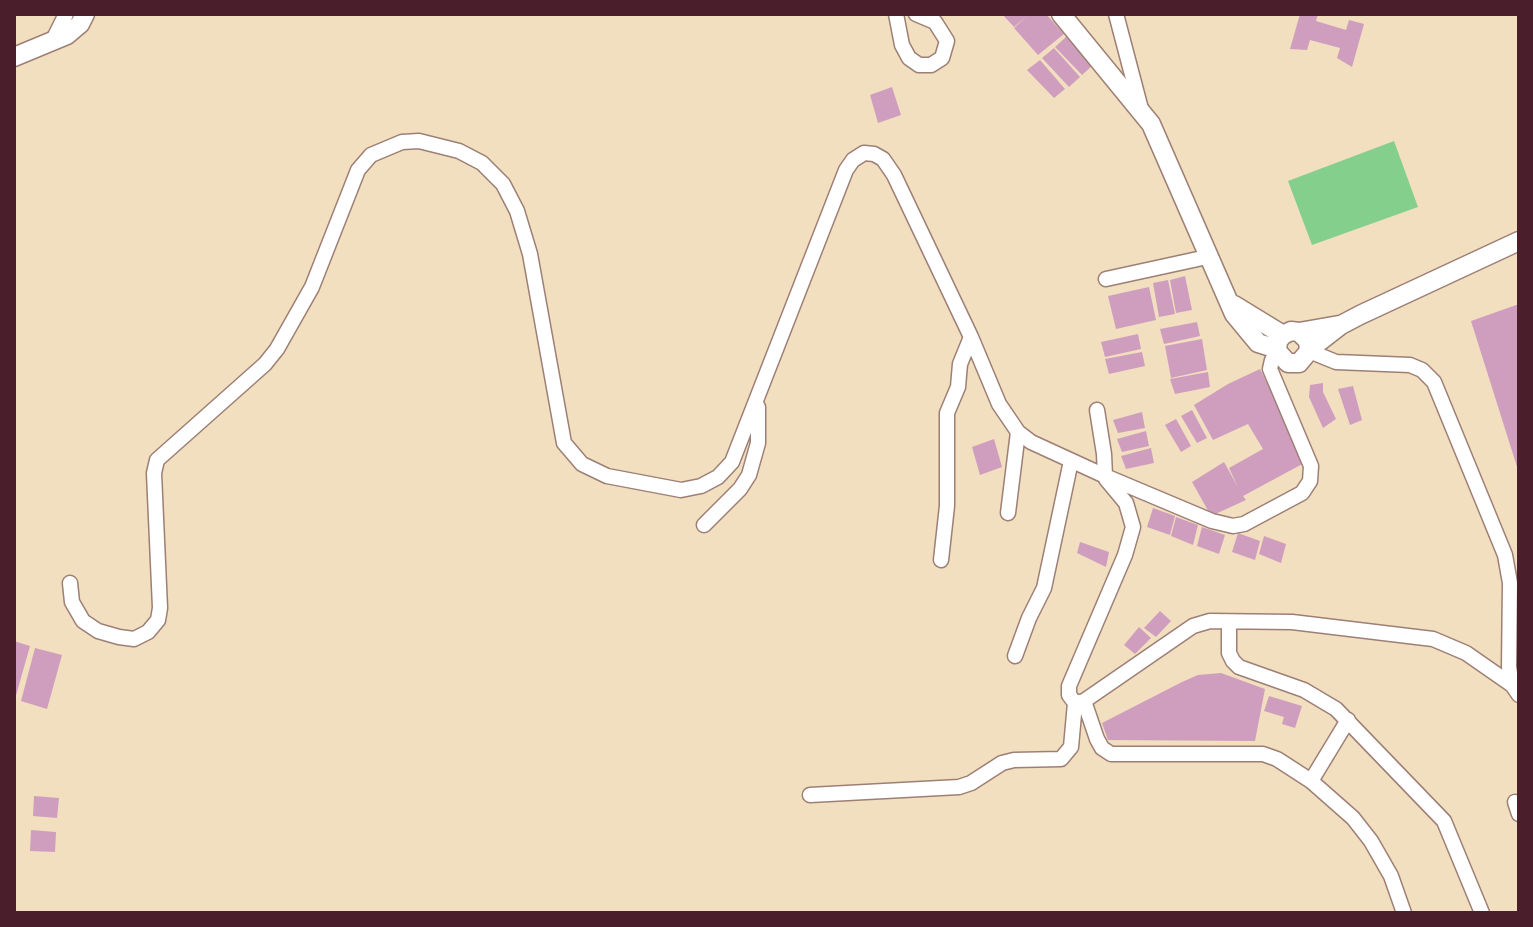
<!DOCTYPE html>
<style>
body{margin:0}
#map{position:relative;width:1533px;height:927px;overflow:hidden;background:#f1dfbf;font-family:"IM FELL Great Primer",serif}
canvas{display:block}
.frame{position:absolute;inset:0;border:16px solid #4a1f2b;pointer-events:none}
</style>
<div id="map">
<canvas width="1533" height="927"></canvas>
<div class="frame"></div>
</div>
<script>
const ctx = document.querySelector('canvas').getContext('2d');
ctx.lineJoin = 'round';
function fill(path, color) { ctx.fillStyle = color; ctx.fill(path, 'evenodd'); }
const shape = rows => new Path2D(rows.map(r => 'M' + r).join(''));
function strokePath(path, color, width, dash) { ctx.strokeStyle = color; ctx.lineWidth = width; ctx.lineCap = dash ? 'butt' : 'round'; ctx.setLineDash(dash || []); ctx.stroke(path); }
const green = shape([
 [1394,141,1418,207,1312,245,1288,181]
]);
const building = shape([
 [1002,14,1046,14,1064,34,1038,55,1014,28,1027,16,1014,27],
 [1300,14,1318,14,1316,21,1346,30,1349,20,1364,24,1352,67,1337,58,1340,48,1310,40,1307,50,1290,49],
 [1067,36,1093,65,1082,75,1055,47],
 [1054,48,1080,77,1069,87,1042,58],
 [1040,60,1065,89,1054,98,1027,70],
 [892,87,901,115,878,123,870,95],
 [1185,276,1192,310,1176,313,1170,280],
 [1168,280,1175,314,1159,317,1153,283],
 [1149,287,1156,320,1116,329,1108,296],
 [1519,304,1519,470,1518,470,1471,321],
 [1197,322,1200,336,1164,344,1160,329],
 [1138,334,1141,349,1105,357,1101,342],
 [1202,339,1207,370,1171,378,1165,346],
 [1142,352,1145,366,1109,374,1105,359],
 [1260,369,1306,462,1243,496,1246,500,1211,516,1192,482,1224,462,1238,487,1229,468,1263,449,1248,424,1213,440,1194,405,1228,384],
 [1208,372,1210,387,1175,394,1170,379],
 [1323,383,1323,392,1336,419,1323,428,1309,397,1310,385],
 [1353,386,1362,420,1350,425,1338,389],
 [1192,410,1207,438,1197,443,1181,416],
 [1142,412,1145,428,1118,433,1113,420],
 [1176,419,1191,446,1181,452,1165,425],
 [1146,431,1149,446,1122,452,1117,439],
 [994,439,1002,467,980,475,972,447],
 [1151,448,1154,463,1126,469,1121,456],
 [1153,508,1175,516,1170,535,1147,527],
 [1176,517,1198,525,1193,545,1171,536],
 [1202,527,1225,535,1219,554,1197,546],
 [1238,533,1260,541,1255,560,1232,552],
 [1264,536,1286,544,1281,563,1259,554],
 [1080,542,1109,552,1106,567,1077,553],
 [1160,611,1171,621,1156,637,1144,628],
 [1139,627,1151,638,1135,654,1124,645],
 [14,641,30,646,15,699,14,699],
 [35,648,62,655,47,709,21,701],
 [1221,673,1265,689,1255,741,1108,740,1102,723,1182,682,1198,675],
 [1269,696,1302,706,1295,728,1282,724,1284,717,1264,711],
 [34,796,59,798,57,818,33,816],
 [31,830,56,832,55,852,30,851]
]);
const street = shape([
 [896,14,902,45,909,58,919,65,931,65,942,58,947,41,935,22,916,14],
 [1116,14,1141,109],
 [52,42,66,14],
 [1106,279,1207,257],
 [1309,351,1336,362,1410,365,1422,370,1434,382,1505,555,1510,583,1509,667,1512,685,1519,695],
 [1097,410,1104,454,1105,476],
 [1008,513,1018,432],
 [704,525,740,489,749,475,758,443,758,407],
 [941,560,947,506,947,413,958,387,960,364,971,337],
 [70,583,72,602,83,621,98,631,119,637,134,639,148,632,158,620,160,608,154,473,157,460,265,364,277,349,312,287,358,170,371,155,402,142,419,141,459,151,482,163,503,184,517,211,530,254,564,443,582,464,607,476,681,490,701,486,718,477,732,462,846,170,853,160,864,153,874,154,883,159,894,175,971,337,999,404,1018,432,1031,442,1105,476,1212,521,1233,526,1244,524,1302,493,1310,481,1311,466,1270,369,1272,360,1279,357],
 [1229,622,1229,653,1233,661,1239,667,1304,690,1336,709,1444,821,1482,913],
 [1015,656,1029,618,1044,588,1071,461],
 [1084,701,1097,739,1102,748,1111,754,1263,754,1277,759,1311,781,1353,818,1371,841,1391,876,1404,913],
 [1075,703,1084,701,1193,626,1210,621,1292,622,1433,639,1466,653,1512,685],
 [1075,703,1069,695,1069,686,1125,555,1133,527,1126,503,1106,479],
 [1311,781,1348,720],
 [810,795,959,787,971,783,1002,763,1014,760,1061,759,1071,747,1075,703],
 [1515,802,1519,814]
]);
const secondary = shape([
 [1061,14,1151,124,1234,314,1258,343,1277,349],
 [14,57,67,35,80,24,85,14],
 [1234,305,1283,335],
 [1299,332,1308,341,1309,351,1299,363,1288,363,1277,351,1278,341,1283,335,1291,331,1299,332,1339,325],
 [1310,349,1341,325,1360,315,1519,241]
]);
fill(green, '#84cf8c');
fill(building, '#cf9ebf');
strokePath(street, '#9e7f75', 17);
strokePath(secondary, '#9e7f75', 21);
strokePath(street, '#fff', 14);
strokePath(secondary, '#fff', 18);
</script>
